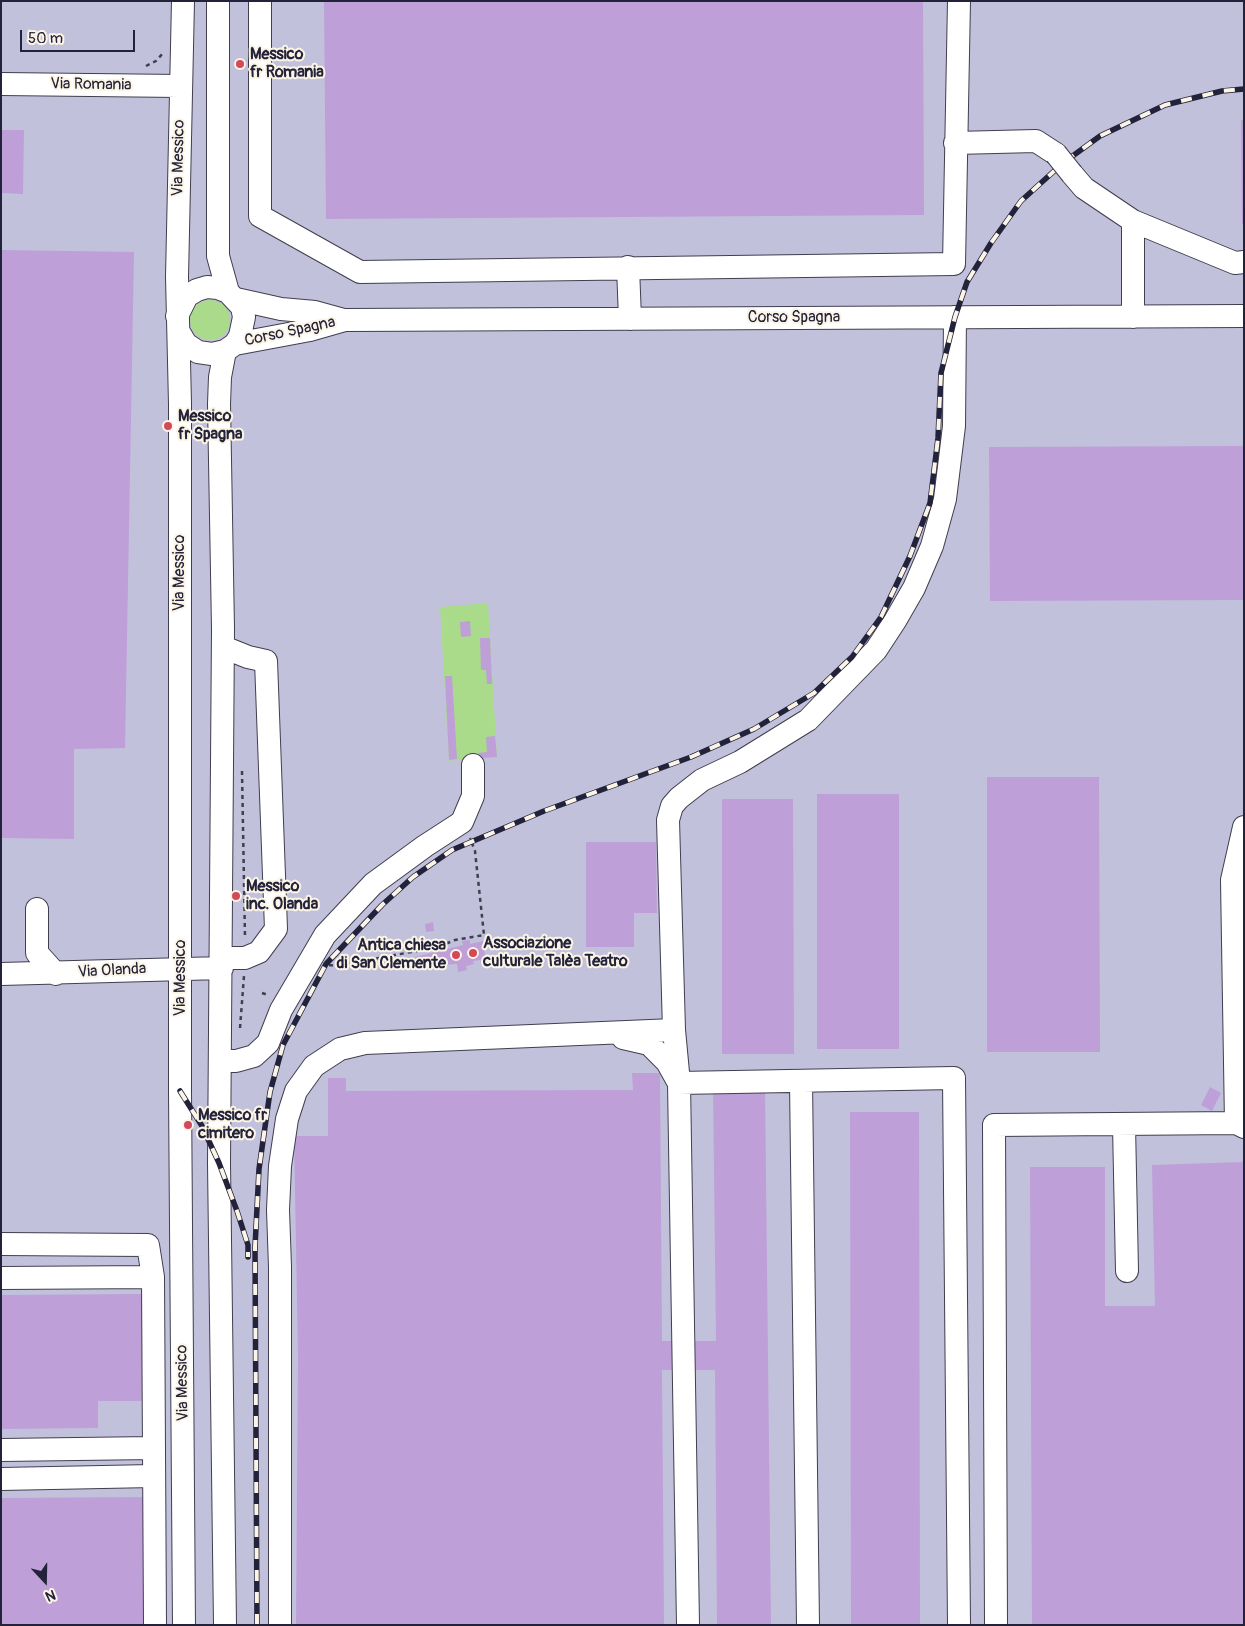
<!DOCTYPE html>
<meta charset="utf-8">
<style>
body{margin:0}
#map{position:relative;width:1245px;height:1626px;overflow:hidden;background:#f1dcbb;font-family:Pangolin,sans-serif}
canvas{display:block}
.frame{position:absolute;inset:0;border:2px solid #22223b;pointer-events:none}
.north{position:absolute;left:20px;top:1556px;width:50px;height:50px;-webkit-text-stroke:4px #fcf5e5;paint-order:stroke;rotate:159deg;font-size:14px;font-weight:700;line-height:20px;text-align:center;color:#22223b}
.north::after{content:'';display:block;margin:auto;width:18px;height:22px;background:#22223b;clip-path:polygon(50% 0,100% 100%,50% 72%,0 100%)}
.scale{position:absolute;left:20px;top:30px;width:115px;height:22px;box-sizing:border-box;border:2px solid #22223b;border-top:0;padding-left:6px;font-size:15px;line-height:18px;white-space:nowrap;color:#22223b;-webkit-text-stroke:4px #fcf5e5;paint-order:stroke}
</style>
<div id="map">
<canvas width="1245" height="1626"></canvas>
<div class="frame"></div>
<div class="north">N</div>
<div class="scale">50 m</div>
</div>
<script>
const ctx = document.querySelector('canvas').getContext('2d');
ctx.lineJoin = 'round';
function fill(path, color) { ctx.fillStyle = color; ctx.fill(path, 'evenodd'); }
const shape = rows => new Path2D(rows.map(r => 'M' + r).join(''));
function strokePath(path, color, width, dash) { ctx.strokeStyle = color; ctx.lineWidth = width; ctx.lineCap = dash ? 'butt' : 'round'; ctx.setLineDash(dash || []); ctx.stroke(path); }
function drawText(font, color, halo, rows, align = 'center') {
  ctx.font = font + ' Pangolin,sans-serif'; ctx.lineWidth = 4; ctx.setLineDash([]); ctx.textBaseline = 'middle'; ctx.strokeStyle = halo; ctx.fillStyle = color; for (const [text, x, y, turn = 0] of rows) {
    ctx.save(); ctx.translate(x, y); ctx.rotate((+turn || 0) * Math.PI / 180); ctx.textAlign = isNaN(turn) ? turn : align; if (halo) ctx.strokeText(text, 0, 0); ctx.fillText(text, 0, 0); ctx.restore();
  }
}
const industrial = shape([
 [1,1,1244,1,1244,1625,1,1625]
]);
const green = shape([
 '190 320a20 20 0 1 1 40 0a20 20 0 1 1-40 0Z',
 [488,603,497,757,449,761,440,607]
]);
const building = shape([
 [324,1,923,1,924,215,326,219],
 [1241,120,1244,120,1244,224,1242,224],
 [1,130,24,130,23,194,1,193],
 [1,250,134,252,125,748,74,749,74,839,1,838],
 [1244,446,1244,600,990,601,989,447],
 [470,621,471,636,461,637,460,622],
 [480,638,490,638,492,684,487,684,486,670,481,670],
 [445,676,452,676,457,759,449,760],
 [495,736,497,757,479,758,478,753,487,752,486,737],
 [987,777,1099,777,1100,1052,987,1052],
 [817,794,899,794,899,1049,817,1049],
 [722,799,793,799,794,1054,722,1054],
 [586,842,656,842,657,913,634,913,634,947,586,947],
 [433,922,434,931,426,932,425,924],
 [470,940,470,944,483,941,486,963,481,963,480,960,473,961,474,964,466,966,467,970,458,972,457,964,416,967,415,957,463,945,462,941],
 [632,1073,660,1073,662,1341,716,1341,713,1087,765,1087,771,1625,717,1625,715,1370,662,1370,664,1625,296,1625,298,1357,294,1136,328,1136,328,1078,346,1078,346,1091,619,1090,633,1090],
 [1210,1087,1221,1093,1212,1111,1201,1105],
 [850,1112,919,1112,920,1625,851,1625],
 [1244,1162,1244,1625,1032,1625,1030,1167,1105,1167,1105,1306,1155,1306,1152,1165],
 [143,1294,144,1401,98,1401,98,1428,1,1429,1,1295],
 [144,1497,145,1625,1,1625,1,1498]
]);
const path = shape([
 [146,66,156,61,164,52],
 [242,771,245,938],
 [329,965,336,966,438,947,455,940,484,935,475,851,470,838],
 [262,993,268,995],
 [240,1028,244,976]
]);
const minor = shape([
 [183,1,177,277,180,404,180,1091,184,1625],
 [218,1,218,256,228,292],
 [260,1,260,216,360,272,954,264,959,1],
 [1,84,180,86],
 [955,143,1036,141,1056,154],
 [1072,174,1084,188,1133,221,1133,317],
 [1133,221,1235,263,1244,262],
 [628,267,630,319],
 [236,299,281,309,315,312,344,320],
 [177,316,187,296,197,290,207,287,218,288,228,292,242,307,244,317,240,336,235,344,225,351,212,354,198,352,186,344,179,332],
 [235,344,310,330,345,320,1244,316],
 [37,909,37,953,56,974],
 [222,958,245,958,259,952,276,929,266,661,248,657,223,647],
 [1,974,222,968],
 [623,1038,649,1044,667,1062,677,1080],
 [220,1061,236,1061,254,1056,268,1043,281,1010,325,935,373,884,425,846,462,822,473,796,473,765],
 [801,1082,808,1625],
 [679,1083,674,1030,668,820,672,806,679,798,702,780,740,762,808,720,876,650,895,621,914,588,932,546,945,499,954,426,955,317],
 [1236,1123,1232,880,1244,827],
 [1124,1125,1127,1271],
 [1,1244,148,1245,153,1277,155,1625],
 [1,1278,153,1277],
 [1,1450,153,1448],
 [1,1479,153,1476],
 [225,1625,219,1163,223,629,219,404,220,377,225,351],
 [280,1625,280,1267,278,1210,280,1166,287,1119,296,1091,314,1066,340,1049,365,1043,674,1030],
 [688,1625,679,1083,954,1078,959,1625],
 [996,1625,994,1125,1236,1123,1244,1127]
]);
const rail = shape([
 [180,1091,202,1126,219,1163,237,1211,248,1245,248,1257],
 [257,1625,255,1247,259,1169,270,1092,283,1045,326,964,382,905,413,877,452,850,544,811,691,757,754,729,814,693,852,657,881,617,910,556,930,503,938,438,941,373,955,317,967,282,991,243,1021,201,1063,163,1100,136,1165,105,1222,91,1244,89]
]);
const minorBridge = shape([
 [1056,154,1072,174]
]);
const markers = [
 [240,64,5,"#d1495b"],
 [168,426,5,"#d1495b"],
 [236,896,5,"#d1495b"],
 [473,953,5,"#d1495b"],
 [456,955,5,"#d1495b"],
 [188,1125,5,"#d1495b"]
];
const poiNames = [
 ["Messico",250,55],
 ["fr Romania",250,73],
 ["Messico",178,417],
 ["fr Spagna",178,435],
 ["Messico",246,887],
 ["inc. Olanda",246,905],
 ["Associazione",483,944],
 ["culturale Talèa Teatro",483,962],
 ["Antica chiesa",446,946,"right"],
 ["di San Clemente",446,964,"right"],
 ["Messico fr",198,1116],
 ["cimitero",198,1134]
];
const streetNames = [
 ["Via Romania",91,85,1],
 ["Via Messico",179,158,-89],
 ["Corso Spagna",794,318],
 ["Corso Spagna",290,332,-12],
 ["Via Messico",180,573,-90],
 ["Via Olanda",112,971,-3],
 ["Via Messico",181,978,-90],
 ["Via Messico",183,1383,-91]
];
fill(industrial, '#c2c1dc');
fill(green, '#a9db8a');
fill(building, '#be9fd8');
strokePath(minor, '#413e4e', 24);
strokePath(path, '#413e4e', 2.5, [4, 4]);
strokePath(minor, '#fff', 22);
strokePath(rail, '#22223b', 5.5);
strokePath(rail, '#fcf5e5', 4, [11]);
strokePath(minorBridge, '#413e4e', 24, []);
strokePath(minorBridge, '#fff', 22);
for (const [x, y, r, color] of markers) { const dot = new Path2D(); dot.arc(x, y, r, 0, 2 * Math.PI); ctx.fillStyle = color; ctx.fill(dot); strokePath(dot, '#fcf5e5', 2); }
drawText('bold 16px', '#22223b', '#fcf5e5', poiNames, 'left');
drawText('16px', '#22223b', '#fcf5e5', streetNames);
</script>
